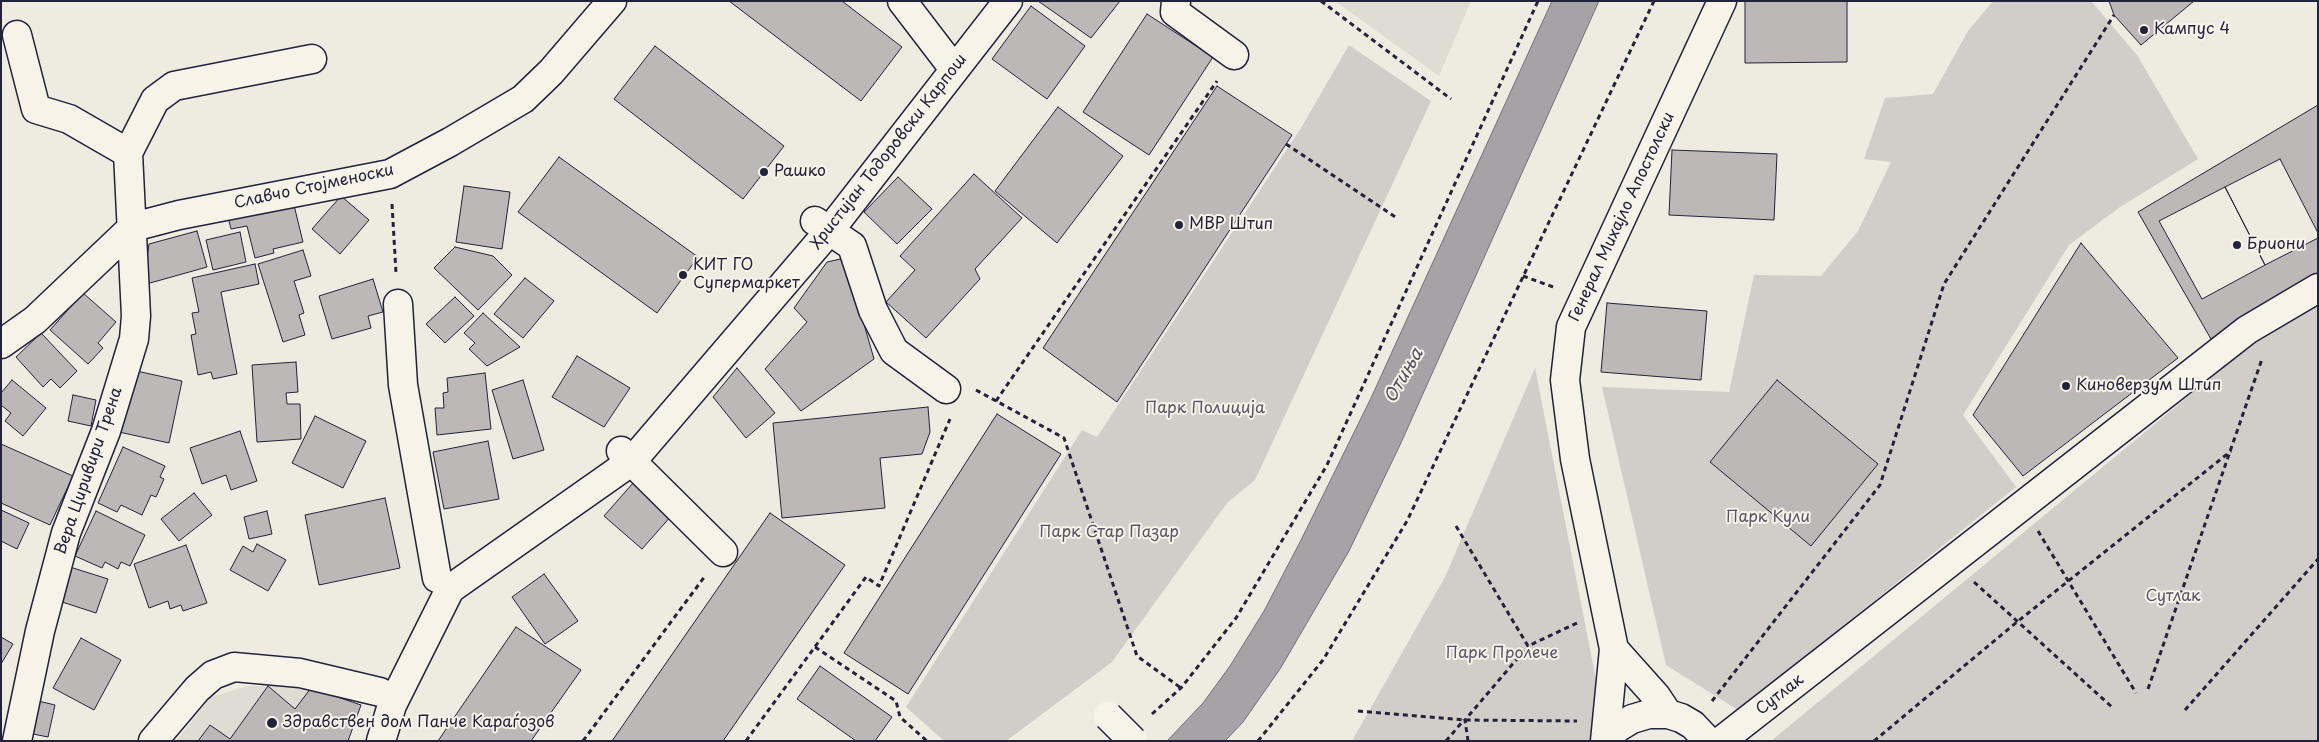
<!DOCTYPE html>
<meta charset="utf-8">
<style>
body{margin:0}
#map{position:relative;width:2319px;height:742px;overflow:hidden;background:#eeebe1;font-family:"Playpen Sans",sans-serif}
canvas{display:block}
.frame{position:absolute;inset:0;border:2px solid #22223b;pointer-events:none}
</style>
<div id="map">
<canvas width="2319" height="742"></canvas>
<div class="frame"></div>
</div>
<script>
const ctx = document.querySelector('canvas').getContext('2d');
ctx.lineJoin = 'round';
function fill(path, color) { ctx.fillStyle = color; ctx.fill(path, 'evenodd'); }
const shape = rows => new Path2D(rows.map(r => 'M' + r).join(''));
function strokePath(path, color, width, dash) { ctx.strokeStyle = color; ctx.lineWidth = width; ctx.lineCap = dash ? 'butt' : 'round'; ctx.setLineDash(dash || []); ctx.stroke(path); }
function drawText(font, color, halo, rows, align = 'center') {
  ctx.font = font + ' "Playpen Sans",sans-serif'; ctx.lineWidth = 4; ctx.setLineDash([]); ctx.textBaseline = 'middle'; ctx.strokeStyle = halo; ctx.fillStyle = color; for (const [text, x, y, turn = 0] of rows) {
    ctx.save(); ctx.translate(x, y); ctx.rotate((+turn || 0) * Math.PI / 180); ctx.textAlign = isNaN(turn) ? turn : align; if (halo) ctx.strokeText(text, 0, 0); ctx.fillText(text, 0, 0); ctx.restore();
  }
}
const built = shape([
 [1335,1,1471,1,1439,76],
 [248,686,305,686,361,705,348,741,176,741,211,697]
]);
const green = shape([
 [1993,1,2091,1,2137,55,2198,159,2120,207,2069,245,1963,415,2016,487,1738,710,1666,665,1602,387,1729,392,1754,275,1821,276,1858,231,1891,162,1864,159,1885,98,1933,94,1968,31],
 [1349,45,1431,101,1255,480,1227,503,1112,662,1006,741,944,741,906,707,1082,430,1097,437,1301,128],
 [2318,302,2318,741,1771,741,2242,352],
 [1535,368,1607,736,1594,741,1352,741,1445,577]
]);
const water = shape([
 [1552,1,1599,1,1400,445,1349,551,1280,669,1243,722,1225,741,1167,741,1203,703,1230,666,1264,611,1301,540,1371,398,1552,1]
]);
const building = shape([
 [729,1,842,1,902,47,861,101,729,1],
 [1038,1,1120,1,1091,38,1038,1],
 [1745,1,1847,1,1847,62,1745,63,1745,1],
 [2109,1,2194,1,2141,45,2114,15,2109,1],
 [1031,6,1085,46,1047,99,992,59,1031,6],
 [1147,14,1213,57,1149,155,1083,112,1147,14],
 [655,46,784,146,743,199,614,99,655,46],
 [1217,86,1292,135,1117,402,1043,348,1217,86],
 [2318,105,2318,277,2211,339,2138,212,2318,105],
 [1058,107,1123,156,1057,243,995,191,1058,107],
 [1672,150,1777,154,1774,220,1669,215,1672,150],
 [559,157,698,257,657,313,518,212,559,157],
 [2280,159,2318,233,2318,238,2265,265,2225,187,2280,159],
 [974,174,1022,218,975,269,980,279,926,338,886,302,915,270,900,256,974,174],
 [898,177,932,209,897,244,864,212,898,177],
 [464,186,510,192,502,249,456,242,464,186],
 [2225,187,2265,265,2202,299,2159,221,2225,187],
 [341,196,369,220,340,254,312,229,341,196],
 [292,197,303,242,273,249,274,253,255,258,247,226,231,229,227,213,292,197],
 [197,231,207,267,143,285,149,244,197,231],
 [240,232,246,262,213,270,206,240,240,232],
 [2081,243,2178,358,2023,476,1973,415,2081,243],
 [455,247,493,256,512,275,478,310,434,268,455,247],
 [303,250,311,276,294,281,304,313,299,315,305,335,283,342,258,264,303,250],
 [845,258,874,359,801,411,765,369,807,322,794,308,827,262,845,258],
 [255,264,259,284,221,292,237,374,213,379,211,372,198,375,191,335,196,334,192,313,199,312,192,278,255,264],
 [525,278,554,301,523,338,494,314,525,278],
 [373,279,383,312,368,316,371,328,332,339,319,296,373,279],
 [83,293,116,322,98,343,103,348,88,364,50,330,83,293],
 [455,297,474,316,445,343,426,324,455,297],
 [1607,303,1707,311,1701,380,1601,372,1607,303],
 [483,313,520,347,487,366,469,349,475,343,464,333,483,313],
 [41,333,77,371,60,388,51,379,43,387,16,357,41,333],
 [577,356,630,388,604,427,552,397,577,356],
 [296,362,298,392,286,393,287,404,300,404,301,439,257,442,252,365,296,362],
 [737,368,775,413,746,438,713,397,737,368],
 [132,370,182,381,169,443,119,432,132,370],
 [485,373,491,429,437,435,435,408,444,408,443,393,448,392,447,378,485,373],
 [12,380,46,408,23,436,5,421,11,413,1,405,1,393,12,380],
 [523,380,544,450,513,459,492,390,523,380],
 [1777,380,1878,464,1811,546,1710,462,1777,380],
 [73,395,96,400,91,426,68,421,73,395],
 [928,407,930,432,922,454,880,458,885,508,782,518,773,423,928,407],
 [997,414,1061,454,908,694,844,653,997,414],
 [315,416,366,441,343,488,292,463,315,416],
 [240,431,257,481,231,490,226,475,202,484,190,448,240,431],
 [488,441,499,499,444,509,433,452,488,441],
 [1,444,73,476,50,525,1,503,1,444],
 [123,447,165,466,160,477,164,479,156,497,151,495,142,515,121,505,117,512,98,503,123,447],
 [634,482,672,515,642,549,604,516,634,482],
 [194,493,212,515,179,541,161,519,194,493],
 [385,498,400,568,319,585,305,515,385,498],
 [1,510,29,523,17,549,1,541,1,510],
 [96,511,145,535,130,566,121,562,118,569,105,562,102,568,75,556,96,511],
 [267,511,272,534,249,539,244,517,267,511],
 [770,513,845,565,723,741,612,741,770,513],
 [257,544,286,560,268,591,230,570,243,546,253,552,257,544],
 [186,545,207,603,183,611,181,605,170,609,168,601,149,608,134,564,186,545],
 [70,567,108,579,96,613,59,601,70,567],
 [544,574,578,621,545,644,512,597,544,574],
 [516,627,581,670,531,741,438,741,516,627],
 [1,637,13,644,1,664,1,637],
 [81,638,121,660,94,710,53,688,81,638],
 [820,666,892,717,875,741,856,741,797,699,820,666],
 [268,686,295,709,311,688,361,705,348,741,198,741,210,725,230,739,268,686],
 [34,700,55,705,48,737,28,733,34,700]
]);
const path = shape([
 [1321,1,1451,99],
 [1286,144,1397,218],
 [392,204,396,273],
 [1523,276,1556,288],
 [976,390,1064,438,1137,656,1181,688],
 [996,401,1217,81],
 [1456,526,1528,646,1577,623],
 [2038,531,2136,693],
 [1974,582,2113,708],
 [815,647,896,701,900,717,927,741],
 [2148,689,2262,359],
 [1712,701,1880,485,1944,284,2114,15],
 [2185,710,2318,559],
 [1358,711,1465,720,1577,721],
 [1152,714,1181,688,1236,618,1327,465,1538,1],
 [583,741,705,576],
 [746,741,866,577,879,586,950,419],
 [1258,741,1323,660,1407,521,1654,1],
 [1446,741,1464,720],
 [1468,741,1465,720,1528,646],
 [1874,741,2017,622,2231,451]
]);
const minor = shape([
 [902,1,954,69],
 [1176,1,1175,12,1234,55],
 [17,35,36,109,69,119,128,153],
 [815,221,852,246,873,310,894,351,946,389],
 [398,304,403,385,437,578],
 [1,344,35,320,133,227,179,215,390,174,450,142,523,99,551,72,612,1],
 [621,451,723,552],
 [1614,649,1656,696,1668,714],
 [17,741,40,631,66,533,106,431,134,339,136,316,128,153,155,100,174,86,312,59],
 [153,741,197,689,213,675,234,667,300,673,380,692],
 [381,741,392,705,450,589,632,461,830,230,1008,1],
 [1605,741,1614,649,1575,459,1565,380,1571,327,1722,1],
 [1606,741,1617,728,1632,719,1649,714,1668,714,1681,718,1693,725,1708,741],
 [1721,741,2247,330,2318,288]
]);
const minorBridge = shape([
 [1108,716,1133,741]
]);
const markers = [
 [2144,30,5,"#22223b"],
 [764,172,5,"#22223b"],
 [1179,225,5,"#22223b"],
 [2237,245,5,"#22223b"],
 [683,275,5,"#22223b"],
 [2066,386,5,"#22223b"],
 [272,723,6,"#22223b"]
];
const poiNames = [
 ["Кампус 4",2154,30],
 ["Рашко",774,172],
 ["МВР Штип",1189,225],
 ["Бриони",2247,245],
 ["КИТ ГО",693,266],
 ["Супермаркет",693,284],
 ["Киноверзум Штип",2076,386],
 ["Здравствен дом Панче Караѓозов",283,723]
];
const streetNames = [
 ["Христијан Тодоровски Карпош",889,152,-52],
 ["Славчо Стојменоски",314,187,-12],
 ["Генерал Михајло Апостолски",1622,217,-65],
 ["Вера Циривири Трена",89,471,-71],
 ["Сутлак",1780,695,-38]
];
const parkNames = [
 ["Парк Полиција",1205,409],
 ["Парк Кули",1768,518],
 ["Парк Стар Пазар",1109,533],
 ["Сутлак",2173,597],
 ["Парк Пролече",1502,654]
];
const waterNames = [
 ["Отиња",1404,376,-60]
];
fill(built, '#dfdcd4');
fill(green, '#d1cdc9');
fill(water, '#a6a3a6');
strokePath(water, '#716f7b', 1);
fill(building, '#bbb8b7');
strokePath(building, '#22223b', 1);
strokePath(minor, '#22223b', 31);
strokePath(path, '#22223b', 3, [5, 4]);
strokePath(minor, '#f7f3e8', 28);
strokePath(minorBridge, '#22223b', 31, []);
strokePath(minorBridge, '#f7f3e8', 28);
for (const [x, y, r, color] of markers) { const dot = new Path2D(); dot.arc(x, y, r, 0, 2 * Math.PI); ctx.fillStyle = color; ctx.fill(dot); strokePath(dot, '#f7f3e8', 2); }
drawText('16px', '#22223b', '#f7f3e8', poiNames, 'left');
drawText('16px', '#22223b', '#f7f3e8', streetNames);
drawText('16px', '#575566', '#f7f3e8', parkNames);
drawText('italic 18px', '#504f60', '#f7f3e8', waterNames);
</script>
